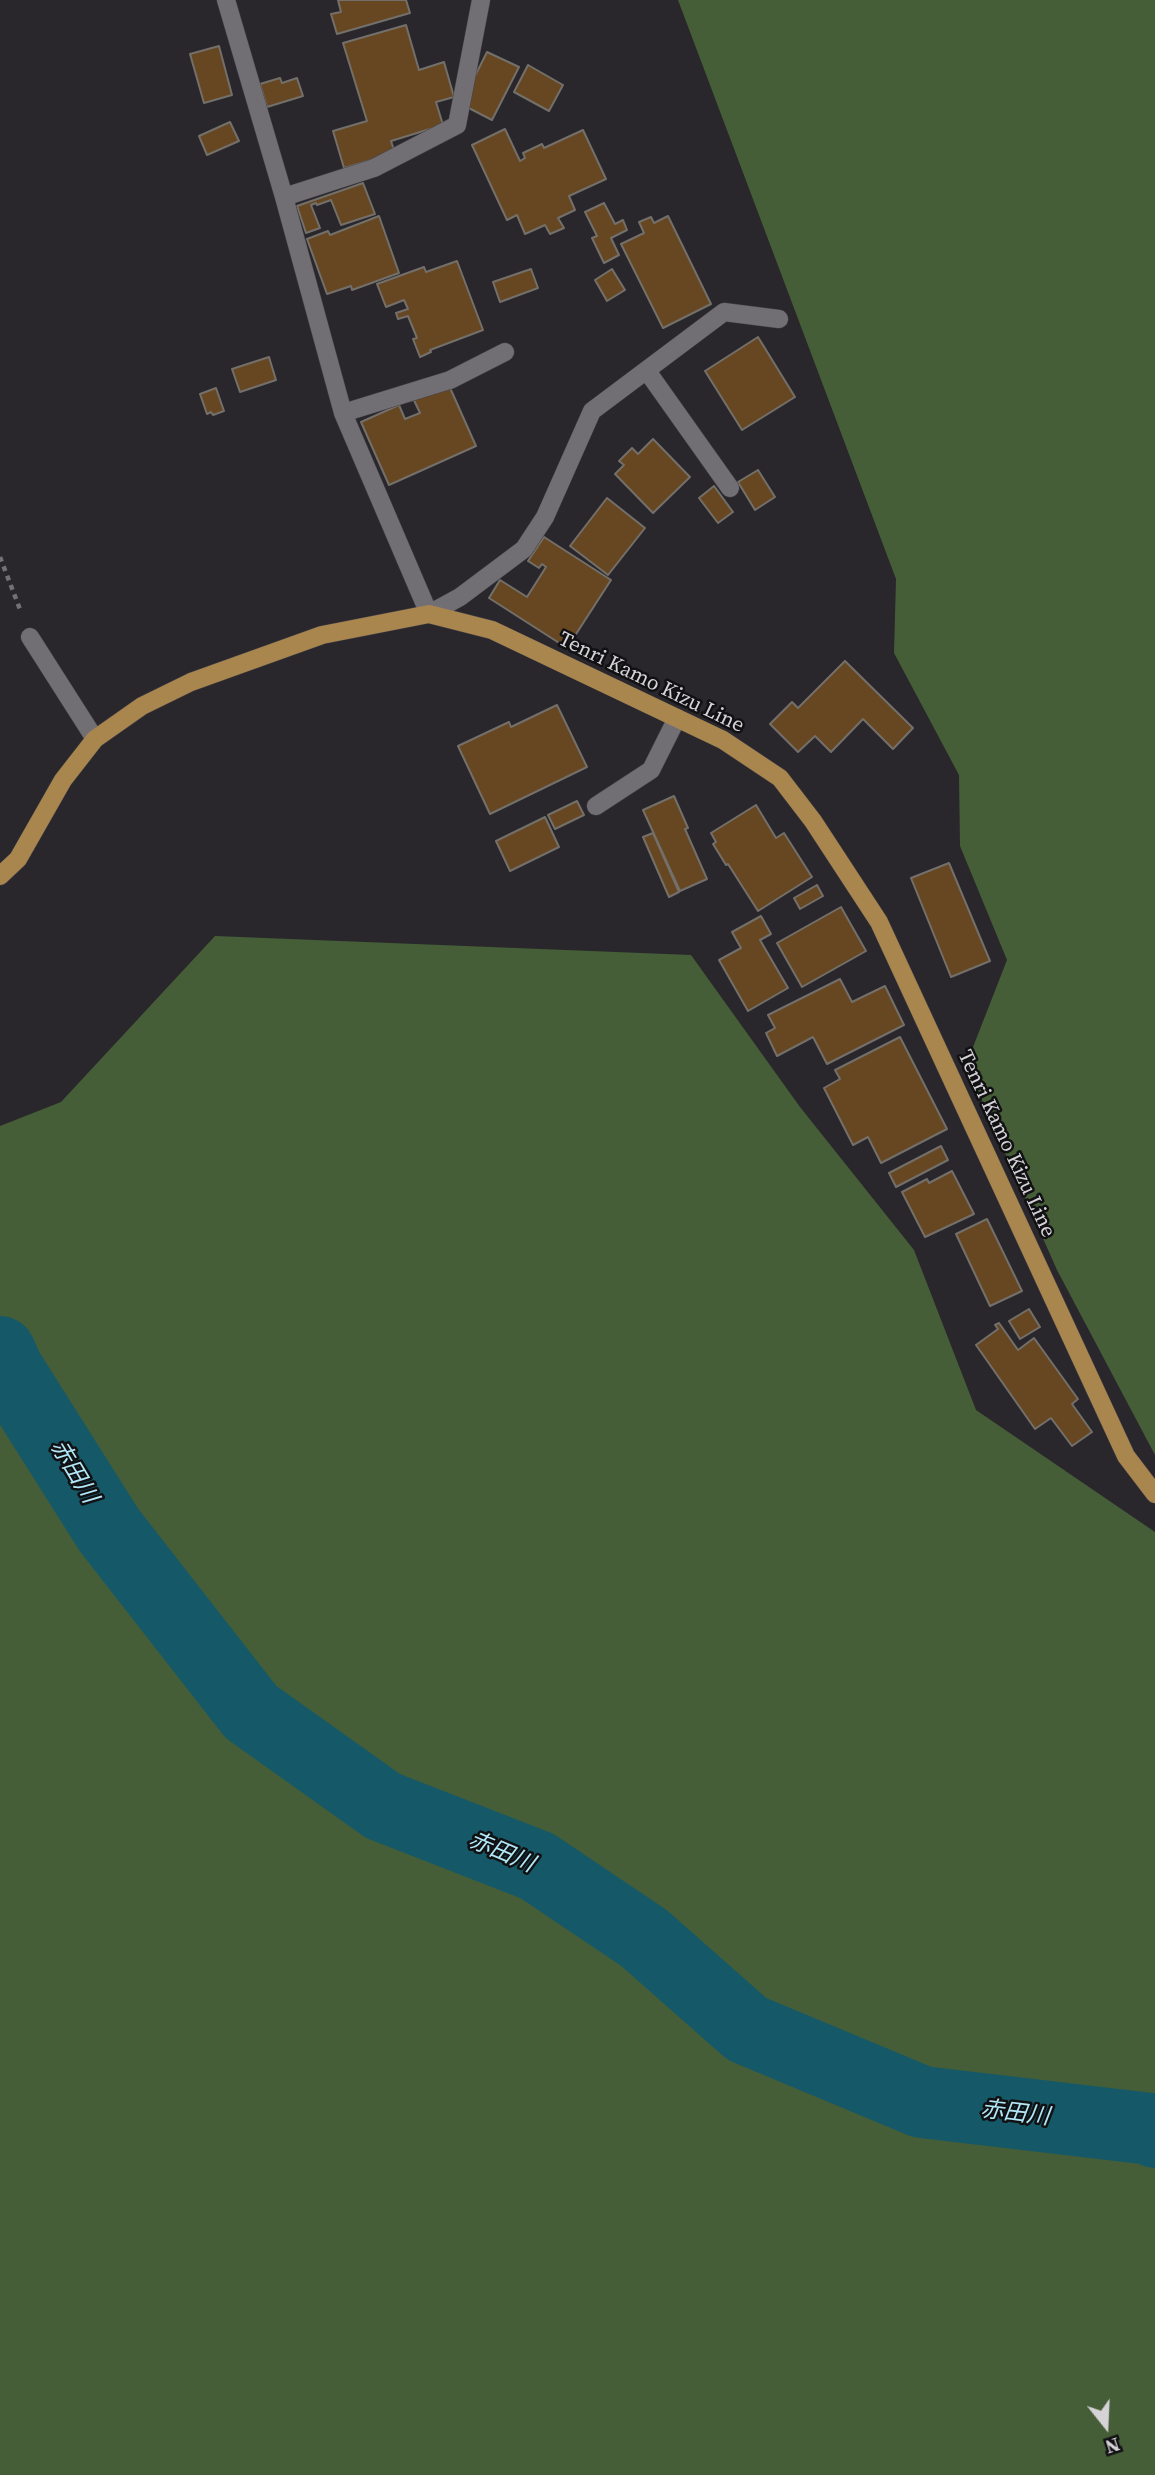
<!DOCTYPE html>
<meta charset="utf-8">
<style>
body{margin:0}
#map{position:relative;width:1155px;height:2475px;overflow:hidden;background:#29272c;font-family:"Source Serif 4",serif}
canvas{display:block}
.north{position:absolute;left:1071px;top:2391px;width:70px;height:70px;-webkit-text-stroke:5px #111013;paint-order:stroke;rotate:162deg;font-size:19px;font-weight:700;line-height:28px;text-align:center;color:#d5d3d6}
.north::after{content:'';display:block;margin:auto;width:24px;height:32px;background:#d5d3d6;clip-path:polygon(50% 0,100% 100%,50% 72%,0 100%)}
</style>
<div id="map">
<canvas width="1155" height="2475"></canvas>
<div class="north">N</div>
</div>
<script>
const ctx = document.querySelector('canvas').getContext('2d');
ctx.lineJoin = 'round';
function fill(path, color) { ctx.fillStyle = color; ctx.fill(path, 'evenodd'); }
const shape = rows => new Path2D(rows.map(r => 'M' + r).join(''));
function strokePath(path, color, width, dash) { ctx.strokeStyle = color; ctx.lineWidth = width; ctx.lineCap = dash ? 'butt' : 'round'; ctx.setLineDash(dash || []); ctx.stroke(path); }
function drawText(font, color, halo, rows, align = 'center') {
  ctx.font = font + ' "Source Serif 4","Noto Sans JP",serif'; ctx.lineWidth = 5; ctx.setLineDash([]); ctx.textBaseline = 'middle'; ctx.strokeStyle = halo; ctx.fillStyle = color; for (const [text, x, y, turn = 0] of rows) {
    ctx.save(); ctx.translate(x, y); ctx.rotate((+turn || 0) * Math.PI / 180); ctx.textAlign = isNaN(turn) ? turn : align; if (halo) ctx.strokeText(text, 0, 0); ctx.fillText(text, 0, 0); ctx.restore();
  }
}
const forest = shape([
 [678,0,1155,0,1155,1455,1057,1270,966,1065,1007,960,960,846,959,775,894,653,896,579],
 [215,936,691,955,800,1107,914,1250,976,1410,1155,1532,1155,2475,0,2475,0,1126,61,1102]
]);
const river = shape([
 [0,1352,8,1370,109,1530,251,1712,383,1806,537,1866,644,1938,747,2029,922,2102,1151,2129,1155,2132]
]);
const building = shape([
 [338,0,406,0,410,13,337,34,331,14,341,12,338,0],
 [406,25,419,70,444,62,454,97,436,102,443,125,391,141,395,153,344,168,333,131,367,121,343,43,406,25],
 [219,46,232,95,204,103,190,54,219,46],
 [487,52,519,67,492,120,461,104,487,52],
 [528,65,563,85,549,111,514,92,528,65],
 [280,78,282,83,297,78,303,96,267,107,260,84,280,78],
 [230,122,239,141,207,155,199,136,230,122],
 [505,129,520,161,525,158,523,153,542,144,544,148,583,130,606,179,569,196,575,210,558,218,564,228,550,234,545,225,525,234,517,215,507,220,472,145,505,129],
 [363,183,375,214,341,225,331,200,317,205,316,203,311,205,320,228,306,233,297,206,363,183],
 [604,203,615,224,623,220,627,230,611,238,619,255,604,263,592,238,597,236,585,212,604,203],
 [379,216,399,273,352,290,351,286,327,294,307,239,328,231,330,235,379,216],
 [668,216,711,304,663,328,621,244,644,233,639,222,651,217,654,223,668,216],
 [457,261,483,330,430,350,431,352,420,357,413,339,417,338,408,316,398,319,396,313,408,309,404,300,386,307,377,284,424,267,426,272,457,261],
 [531,269,538,288,500,302,493,282,531,269],
 [612,269,625,290,607,301,595,280,612,269],
 [758,337,795,397,742,430,705,371,758,337],
 [269,357,276,380,240,392,232,369,269,357],
 [447,381,476,446,389,485,361,422,399,405,405,419,420,413,412,396,447,381],
 [216,388,224,411,213,415,211,412,207,414,200,394,216,388],
 [653,439,690,477,653,513,615,474,624,465,619,461,632,448,638,454,653,439],
 [758,470,775,497,755,510,738,482,758,470],
 [714,486,733,512,718,523,699,498,714,486],
 [607,498,645,528,608,575,570,546,607,498],
 [544,537,611,580,567,648,489,598,500,580,527,597,546,567,542,564,539,568,528,561,544,537],
 [845,661,913,728,893,749,863,719,831,752,815,736,798,752,770,724,792,702,798,708,845,661],
 [557,705,587,767,490,814,458,746,509,722,511,727,557,705],
 [674,796,688,828,685,829,707,879,680,891,643,810,674,796],
 [577,801,584,815,555,829,548,815,577,801],
 [756,805,776,838,784,833,812,877,758,911,728,864,726,865,713,844,716,842,711,833,756,805],
 [545,817,559,847,510,871,496,841,545,817],
 [653,833,679,892,669,897,643,837,653,833],
 [949,863,990,961,951,977,911,878,949,863],
 [817,885,823,896,800,909,794,898,817,885],
 [841,907,866,951,802,987,777,943,841,907],
 [761,916,771,934,760,940,788,988,748,1011,719,960,741,948,732,932,761,916],
 [840,979,852,1002,885,986,904,1025,827,1064,813,1037,777,1056,766,1033,775,1028,768,1015,840,979],
 [900,1037,947,1129,881,1163,868,1137,853,1145,824,1088,840,1079,835,1070,900,1037],
 [941,1146,948,1160,896,1187,889,1173,941,1146],
 [952,1171,974,1214,925,1237,902,1192,927,1179,929,1183,952,1171],
 [987,1219,1022,1291,990,1306,956,1234,987,1219],
 [1029,1309,1040,1327,1020,1339,1009,1321,1029,1309],
 [999,1323,1018,1350,1034,1338,1078,1399,1072,1404,1092,1432,1072,1446,1051,1418,1035,1429,976,1345,998,1329,995,1325,999,1323]
]);
const path = shape([
 [0,557,21,612]
]);
const street = shape([
 [226,0,284,197,343,413,429,614,460,597,524,549,545,517,592,411,724,312,779,319],
 [284,197,374,168,457,125,481,0],
 [647,371,730,488],
 [343,413,450,380,505,352],
 [30,637,95,739],
 [596,806,651,770,677,718]
]);
const primary = shape([
 [0,876,18,859,63,780,95,739,142,706,191,682,322,635,429,614,492,630,723,740,780,778,813,821,879,922,1126,1456,1155,1494]
]);
const streetNames = [
 ["Tenri Kamo Kizu Line",651,683,26],
 ["Tenri Kamo Kizu Line",1006,1144,65]
];
const waterNames = [
 ["赤田川",73,1472,59],
 ["赤田川",501,1853,23],
 ["赤田川",1015,2114,7]
];
fill(forest, '#455e37');
strokePath(river, '#155969', 72);
fill(building, '#674721');
strokePath(building, '#736f6a', 2);
strokePath(street, '#454346', 19);
strokePath(primary, '#454346', 19);
strokePath(path, '#737175', 4.5, [5, 5]);
strokePath(street, '#716e74', 18);
strokePath(primary, '#aa864f', 18);
drawText('21px', '#d5d3d6', '#111013', streetNames);
drawText('italic 23px', '#b1e8f8', '#111013', waterNames);
</script>
